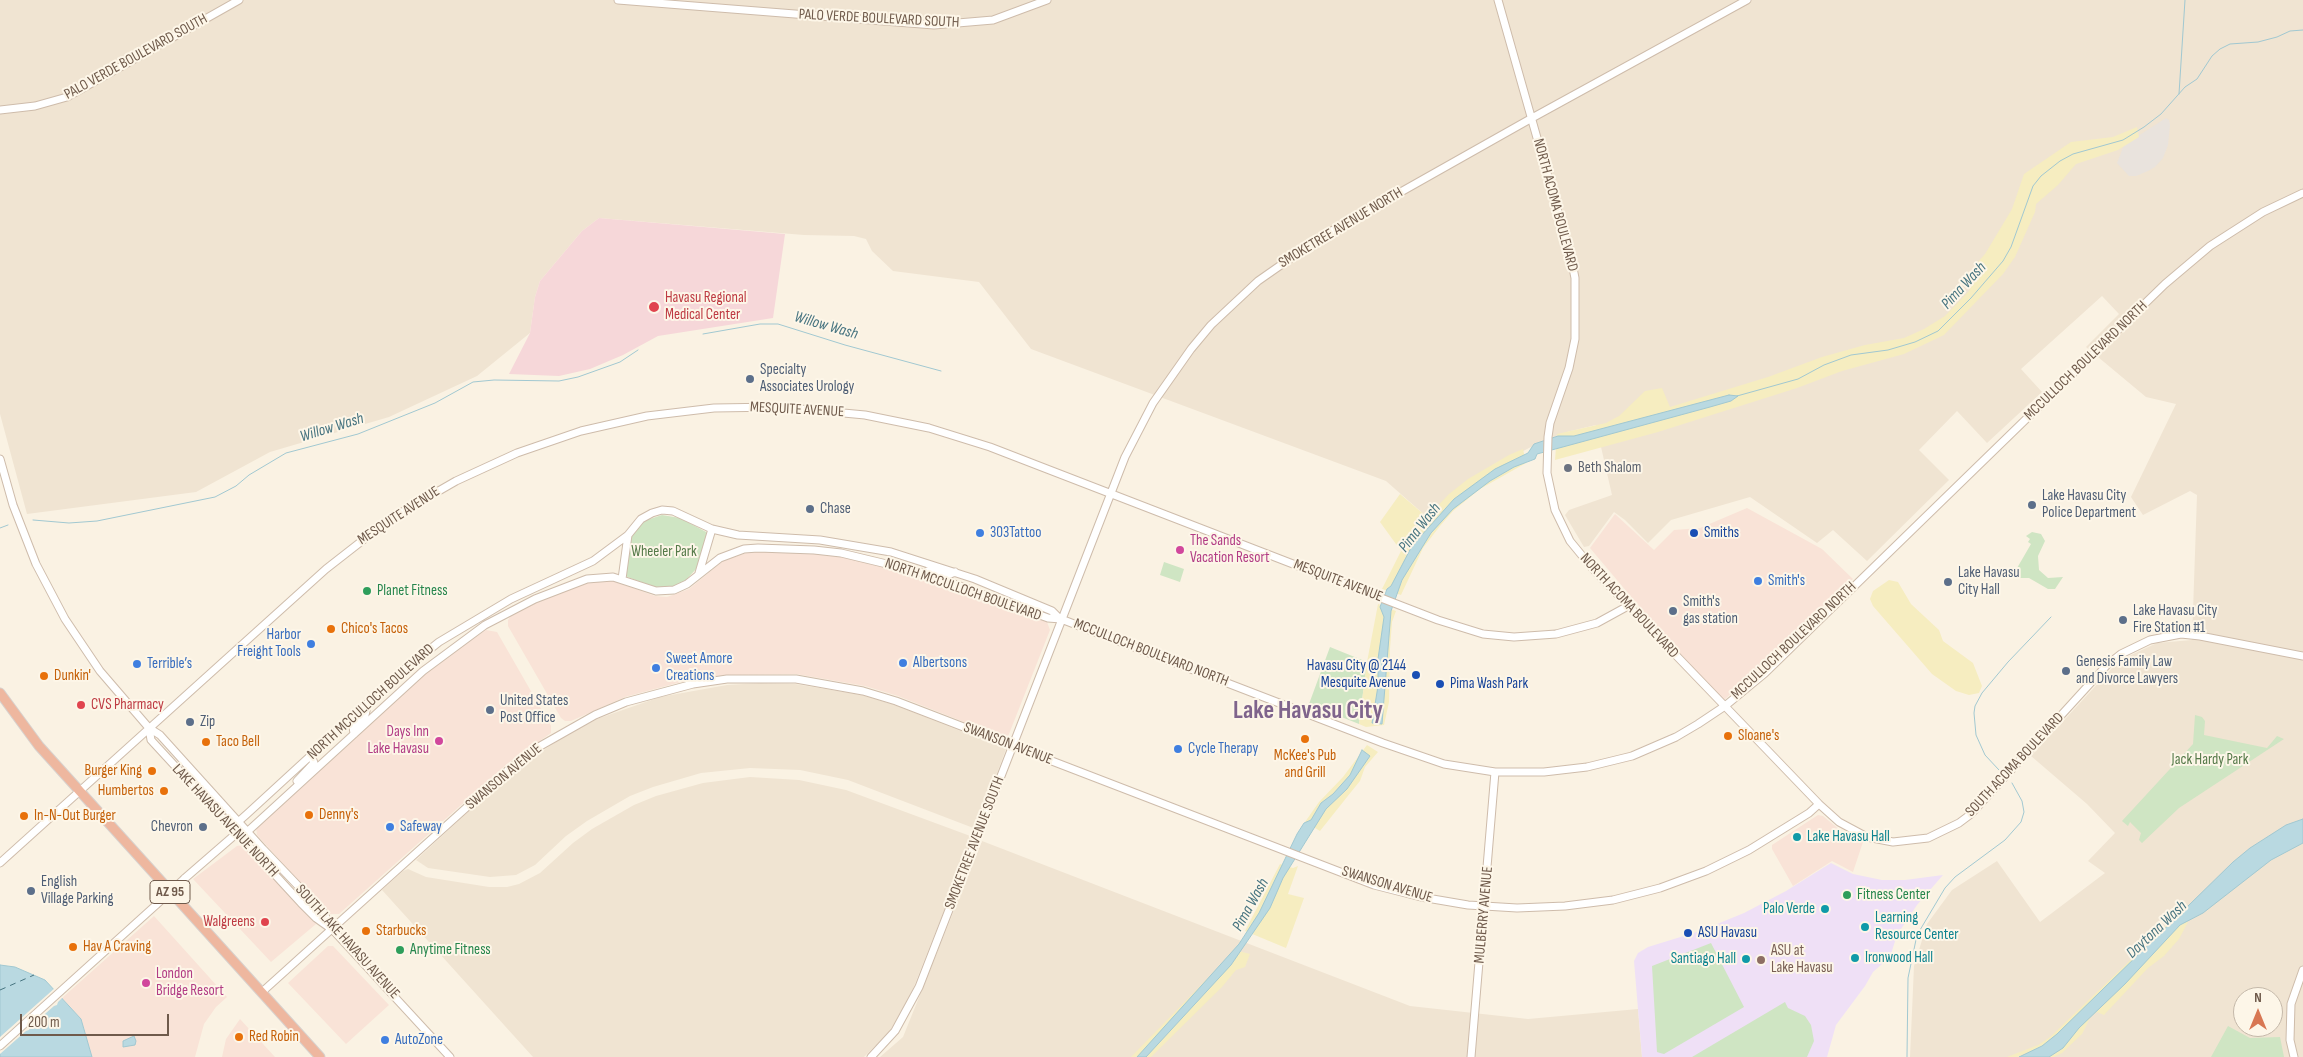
<!DOCTYPE html>
<meta charset="utf-8">
<style>
body{margin:0}
#map{position:relative;width:2303px;height:1057px;overflow:hidden;background:#faf2e3;font-family:"Sofia Sans Condensed",sans-serif}
canvas{display:block}
.north{position:absolute;left:2233px;top:987px;width:50px;height:50px;box-sizing:border-box;background:#fdf6e8;border:1px solid #c4b8a9;border-radius:50%;rotate:0deg;font-size:14px;font-weight:700;line-height:20px;text-align:center;color:#6f5a4b}
.north::after{content:'';display:block;margin:auto;width:18px;height:22px;background:#d87753;clip-path:polygon(50% 0,100% 100%,50% 72%,0 100%)}
.scale{position:absolute;left:20px;top:1014px;width:149px;height:22px;box-sizing:border-box;border:2px solid #6f5a4b;border-top:0;padding-left:6px;font-size:15px;line-height:18px;white-space:nowrap;color:#6f5a4b;-webkit-text-stroke:4px #fdf6e8;paint-order:stroke}
</style>
<div id="map">
<canvas width="2303" height="1057"></canvas>
<div class="north">N</div>
<div class="scale">200 m</div>
</div>
<script>
const ctx = document.querySelector('canvas').getContext('2d');
ctx.lineJoin = 'round';
function fill(path, color) { ctx.fillStyle = color; ctx.fill(path, 'evenodd'); }
const shape = rows => new Path2D(rows.map(r => 'M' + r).join(''));
function strokePath(path, color, width, dash) { ctx.strokeStyle = color; ctx.lineWidth = width; ctx.lineCap = dash ? 'butt' : 'round'; ctx.setLineDash(dash || []); ctx.stroke(path); }
function drawText(font, color, halo, rows, align = 'center') {
  ctx.font = font + ' "Sofia Sans Condensed",sans-serif'; ctx.lineWidth = 4; ctx.setLineDash([]); ctx.textBaseline = 'middle'; ctx.strokeStyle = halo; ctx.fillStyle = color; for (const [text, x, y, turn = 0] of rows) {
    ctx.save(); ctx.translate(x, y); ctx.rotate((+turn || 0) * Math.PI / 180); ctx.textAlign = isNaN(turn) ? turn : align; if (halo) ctx.strokeText(text, 0, 0); ctx.fillText(text, 0, 0); ctx.restore();
  }
}
const residential = shape([
 [0,0,2303,0,2303,1057,1910,1057,1914,966,1927,924,1952,890,1997,861,2040,922,2105,873,2088,861,2115,833,2087,804,2031,756,2114,666,2131,655,2157,643,2192,640,2197,495,2190,491,2143,515,2131,497,2176,404,2146,397,2086,347,2119,314,2102,296,2021,369,2042,392,1987,443,1957,411,1919,450,1949,480,1867,561,1833,530,1817,543,1750,497,1671,520,1648,543,1625,520,1614,512,1589,546,1584,547,1565,515,1569,510,1612,495,1596,425,1567,432,1529,448,1506,460,1427,517,1386,481,1031,349,979,282,893,271,872,251,866,239,854,236,804,235,599,218,582,231,540,281,535,297,530,333,477,376,389,417,270,452,196,492,27,514,0,414],
 [2243,997,2273,997,2273,1027,2243,1027],
 [761,683,795,684,862,695,895,705,1006,749,976,829,848,780,800,770,750,768,701,773,653,787,630,796,587,821,566,836,535,865,516,875,490,877,428,868,416,860,510,773,566,735,597,719,660,697,727,685],
 [750,777,799,780,846,790,973,837,909,999,889,1032,864,1057,533,1057,382,890,403,871,408,869,426,877,489,887,507,887,519,884,540,873,573,843,592,829,634,805,656,796,703,783],
 [982,841,1410,1006,1528,1019,1638,1009,1642,1057,880,1057,903,1037]
]);
const commercial = shape([
 [1747,508,1822,549,1853,579,1800,627,1770,659,1724,700,1676,650,1590,548,1615,514,1654,550,1674,530,1700,528],
 [760,551,816,553,842,557,925,577,1047,622,1050,630,1007,739,898,696,865,686,796,674,726,675,692,679,625,697,571,721,565,721,561,718,508,626,508,620,512,614,572,587,588,582,612,580,655,596,667,597,689,589,723,561,746,553],
 [486,630,497,632,551,726,551,733,507,764,339,914,328,914,257,835,256,827,417,680,451,654],
 [1818,815,1823,816,1846,835,1863,842,1853,872,1832,861,1793,886,1772,849,1772,845],
 [243,845,316,924,271,962,193,879,237,846],
 [154,916,227,997,216,1007,204,1024,195,1057,92,1057,81,1019,62,998],
 [328,946,333,946,389,1005,346,1044,288,983],
 [240,1019,275,1057,222,1057,226,1039]
]);
const industrial = shape([
 [2166,118,2169,120,2170,125,2168,145,2163,158,2155,167,2148,171,2136,176,2129,176,2117,163,2124,145]
]);
const education = shape([
 [1831,863,1853,874,1882,880,1905,880,1943,875,1917,905,1897,935,1890,957,1873,972,1865,986,1836,1025,1827,1057,1642,1057,1634,961,1638,953,1648,947,1700,931,1744,913,1786,891]
]);
const medical = shape([
 [599,218,785,234,773,318,658,336,623,355,590,369,559,376,509,374,530,333,535,297,540,281,582,231]
]);
const green = shape([
 [662,515,680,518,708,533,697,568,684,582,672,587,654,587,625,576,632,535,644,521],
 [2032,532,2041,534,2045,541,2038,556,2039,570,2048,578,2063,577,2055,589,2048,589,2029,578,2018,578,2013,575,2031,544,2028,542,2030,539,2026,536],
 [1164,562,1184,569,1180,582,1160,575],
 [1330,647,1367,662,1359,724,1309,704],
 [2195,715,2202,717,2205,721,2204,735,2267,748,2277,736,2284,739,2179,808,2142,843,2139,840,2141,833,2130,822,2128,826,2122,821,2193,744],
 [1711,943,1744,1007,1664,1054,1660,1053,1657,1052,1652,966],
 [1785,1002,1788,1008,1805,1016,1811,1025,1814,1041,1807,1057,1692,1057],
 [2228,1026,2250,1038,2280,1037,2284,1057,2211,1057]
]);
const sand = shape([
 [2137,127,2139,137,2118,150,2076,164,2058,185,2036,204,2035,212,2015,257,2003,274,1944,335,1904,354,1842,371,1797,388,1658,432,1555,460,1557,434,1606,423,1619,416,1645,391,1662,388,1670,407,1768,377,1822,357,1865,345,1904,338,1924,329,1945,316,1969,291,1974,280,1975,265,1985,254,2012,209,2024,174,2071,142,2113,137],
 [1523,449,1526,463,1480,489,1453,511,1440,526,1423,548,1401,595,1382,589,1401,551,1380,522,1400,494,1427,517,1449,494,1468,479,1509,455],
 [1889,580,1898,582,1911,604,1939,630,1943,641,1973,663,1982,686,1979,693,1969,695,1956,691,1932,674,1873,606,1870,599,1873,591],
 [1378,604,1396,611,1392,622,1390,649,1389,702,1384,725,1366,727,1359,724,1367,662],
 [1367,745,1378,752,1365,767,1360,781,1351,792,1320,831,1305,822,1319,802,1343,777],
 [1280,864,1293,868,1298,866,1288,894,1304,898,1286,948,1245,931],
 [2184,918,2188,922,2179,939,2164,956,2148,968,2104,1015,2097,1012,2091,1016,2082,1034,2062,1053,2054,1057,2007,1057,2038,1045,2050,1037,2169,923,2173,919,2174,925],
 [1235,950,1250,954,1245,967,1236,970,1222,987,1151,1057,1131,1057]
]);
const water = shape([
 [1729,395,1738,396,1731,401,1710,407,1537,454,1535,459,1514,467,1490,481,1453,509,1431,533,1402,580,1391,611,1382,724,1372,723,1378,686,1378,659,1384,617,1380,607,1387,589,1391,586,1412,546,1454,499,1495,469,1528,453,1534,444,1558,436,1574,436,1729,395],
 [1362,750,1370,756,1347,789,1326,809,1283,878,1270,908,1231,965,1146,1057,1137,1057,1239,944,1259,913,1297,834,1304,823,1311,820,1321,803,1333,794,1350,775,1362,750],
 [2303,819,2303,843,2271,860,2203,913,2180,925,2125,984,2079,1028,2063,1048,2049,1057,2019,1057,2042,1046,2057,1034,2233,862,2250,848,2286,825,2303,819],
 [0,965,15,967,45,980,81,1019,92,1057,0,1057,0,965],
 [134,1036,136,1041,135,1045,123,1047,123,1041,134,1036]
]);
const pier = shape([
 [56,987,64,996,58,1002,57,1005,54,1006,30,1027,29,1030,26,1031,0,1054,0,1057,0,1037]
]);
const stream = shape([
 [2179,94,2185,0],
 [703,334,760,324,778,324,845,345,941,371],
 [1737,396,1798,379,1824,365,1851,355,1888,350,1915,342,1938,331,1971,298,2003,261,2011,247,2033,186,2041,176,2060,161,2073,154,2123,140,2144,127,2161,114,2185,87,2197,79,2212,56,2220,49,2230,44,2258,42,2277,37,2290,31,2303,30],
 [33,520,69,523,97,521,215,497,236,486,249,475,286,453,358,434,435,403,473,382,494,380,559,381,578,377,620,362,638,350],
 [0,528,8,525],
 [1999,770,1985,755,1976,735,1974,713,1975,706,1982,693,2008,662,2051,617],
 [1907,1057,1908,978,1917,935,1945,888,1955,877,2005,840,2021,822,2024,812,2022,801,2012,783]
]);
const ferry = shape([
 [0,990,34,975]
]);
const secondary = shape([
 [618,0,934,25,993,20,1047,0],
 [1498,0,1571,258,1575,278,1575,339,1569,368,1550,423,1548,437,1547,473,1555,510,1570,541,1593,569,1819,804,1839,822,1867,837,1893,842,1928,838,1959,823,1971,814,2107,665,2121,654,2150,640,2181,634,2200,636,2303,656],
 [0,110,35,106,67,97,239,0],
 [0,459,13,505,36,564,65,619,100,671,149,728,160,735,263,849,323,912,332,929,450,1057],
 [699,573,712,529],
 [924,573,930,570,948,575,955,572],
 [622,579,628,535],
 [149,728,151,740,301,903,316,918,330,928],
 [354,734,353,726,365,715,368,703],
 [297,781,314,763,311,755],
 [237,833,238,822,247,814,404,670,439,642,511,599,593,561,628,535,641,519,652,513,662,510,673,511,712,529,738,535,820,540,891,552,975,579,1052,611,1060,619],
 [0,863,326,569,390,519,456,481,517,453,581,431,647,416,714,408,779,407,865,415,929,428,990,447,1438,620,1483,634,1514,637,1556,634,1597,623,1628,606],
 [184,879,237,833,247,832,423,671,485,625,535,599,587,579,613,577,656,591,674,590,687,584,720,558,744,549,758,548,814,550,841,553,924,573,1048,618,1061,619,1383,743,1444,764,1495,772,1544,772,1587,767,1632,756,1676,737,1698,724,1725,706,1765,673,2165,284,2210,246,2263,212,2303,193],
 [262,992,508,770,535,749,595,715,626,702,693,684,727,679,796,679,863,691,896,701,1374,885,1421,897,1468,905,1517,908,1565,906,1613,900,1660,888,1706,871,1749,850,1809,813,1819,804],
 [0,1046,156,905],
 [871,1057,895,1031,919,987,1125,457,1153,403,1191,349,1211,325,1258,281,1321,237,1532,118,1747,0],
 [1471,1057,1495,772],
 [2294,1057,2290,1040,2291,1004,2303,970]
]);
const highway = shape([
 [0,693,39,746,320,1057]
]);
const secondaryBridge = shape([
 [156,905,184,879]
]);
const markers = [
 [654,307,6,"#e0444e"],
 [750,379,5,"#5c6f8a"],
 [1568,468,5,"#6b7280"],
 [2032,505,5,"#5c6f8a"],
 [810,509,5,"#5c6f8a"],
 [980,533,5,"#3f7fe0"],
 [1694,533,5,"#1a4fb4"],
 [1180,550,5,"#d1479c"],
 [1758,581,5,"#3f7fe0"],
 [1948,582,5,"#5c6f8a"],
 [367,591,5,"#2e9e5b"],
 [1673,611,5,"#5c6f8a"],
 [2123,620,5,"#5c6f8a"],
 [331,629,5,"#e8710a"],
 [311,644,5,"#3f7fe0"],
 [903,663,5,"#3f7fe0"],
 [137,664,5,"#3f7fe0"],
 [656,668,5,"#3f7fe0"],
 [2066,671,5,"#5c6f8a"],
 [1416,675,5,"#1a4fb4"],
 [44,676,5,"#e8710a"],
 [1440,684,5,"#1a4fb4"],
 [81,705,5,"#e0444e"],
 [490,710,5,"#5c6f8a"],
 [190,722,5,"#5c6f8a"],
 [1728,736,5,"#e8710a"],
 [1305,739,5,"#e8710a"],
 [439,741,5,"#d1479c"],
 [206,742,5,"#e8710a"],
 [1178,749,5,"#3f7fe0"],
 [152,771,5,"#e8710a"],
 [164,791,5,"#e8710a"],
 [309,815,5,"#e8710a"],
 [24,816,5,"#e8710a"],
 [203,827,5,"#5c6f8a"],
 [390,827,5,"#3f7fe0"],
 [1797,837,5,"#0f9aa8"],
 [31,891,5,"#5c6f8a"],
 [1847,895,5,"#2e9e5b"],
 [1825,909,5,"#0f9aa8"],
 [265,922,5,"#e0444e"],
 [1865,927,5,"#0f9aa8"],
 [366,931,5,"#e8710a"],
 [1688,933,5,"#1a4fb4"],
 [73,947,5,"#e8710a"],
 [400,950,5,"#2e9e5b"],
 [1855,958,5,"#0f9aa8"],
 [1746,959,5,"#0f9aa8"],
 [1761,960,5,"#8d6e63"],
 [146,983,5,"#d1479c"],
 [239,1037,5,"#e8710a"],
 [385,1040,5,"#3f7fe0"]
];
const shields = [
 [170,892,40]
];
const shieldNames = [
 ["AZ 95",170,892]
];
const streetNames = [
 ["PALO VERDE BOULEVARD SOUTH",879,19,3],
 ["PALO VERDE BOULEVARD SOUTH",136,57,-29],
 ["NORTH ACOMA BOULEVARD",1555,205,75],
 ["SMOKETREE AVENUE NORTH",1341,228,-31],
 ["MCCULLOCH BOULEVARD NORTH",2086,361,-44],
 ["MESQUITE AVENUE",797,410,3],
 ["MESQUITE AVENUE",399,516,-33],
 ["MESQUITE AVENUE",1338,581,21],
 ["NORTH MCCULLOCH BOULEVARD",963,590,19],
 ["NORTH ACOMA BOULEVARD",1629,606,47],
 ["MCCULLOCH BOULEVARD NORTH",1794,641,-43],
 ["MCCULLOCH BOULEVARD NORTH",1151,653,21],
 ["NORTH MCCULLOCH BOULEVARD",371,702,-42],
 ["SWANSON AVENUE",1008,744,21],
 ["SOUTH ACOMA BOULEVARD",2015,765,-47],
 ["SWANSON AVENUE",504,777,-40],
 ["LAKE HAVASU AVENUE NORTH",225,821,47],
 ["SMOKETREE AVENUE SOUTH",975,843,-69],
 ["SWANSON AVENUE",1387,885,17],
 ["MULBERRY AVENUE",1484,915,-85],
 ["SOUTH LAKE HAVASU AVENUE",347,942,48]
];
const healthNames = [
 ["Havasu Regional",665,298],
 ["Medical Center",665,315],
 ["CVS Pharmacy",91,705],
 ["Walgreens",255,922,"right"]
];
const serviceNames = [
 ["Specialty",760,370],
 ["Associates Urology",760,387],
 ["Lake Havasu City",2042,496],
 ["Police Department",2042,513],
 ["Chase",820,509],
 ["Lake Havasu",1958,573],
 ["City Hall",1958,590],
 ["Smith's",1683,602],
 ["gas station",1683,619],
 ["Lake Havasu City",2133,611],
 ["Fire Station #1",2133,628],
 ["Genesis Family Law",2076,662],
 ["and Divorce Lawyers",2076,679],
 ["United States",500,701],
 ["Post Office",500,718],
 ["Zip",200,722],
 ["Chevron",193,827,"right"],
 ["English",41,882],
 ["Village Parking",41,899]
];
const worshipNames = [
 ["Beth Shalom",1578,468]
];
const shopNames = [
 ["303Tattoo",990,533],
 ["Smith's",1768,581],
 ["Harbor",301,635,"right"],
 ["Freight Tools",301,652,"right"],
 ["Sweet Amore",666,659],
 ["Creations",666,676],
 ["Albertsons",913,663],
 ["Terrible’s",147,664],
 ["Cycle Therapy",1188,749],
 ["Safeway",400,827],
 ["AutoZone",395,1040]
];
const transitNames = [
 ["Smiths",1704,533],
 ["Havasu City @ 2144",1406,666,"right"],
 ["Mesquite Avenue",1406,683,"right"],
 ["Pima Wash Park",1450,684],
 ["ASU Havasu",1698,933]
];
const hotelNames = [
 ["The Sands",1190,541],
 ["Vacation Resort",1190,558],
 ["Days Inn",429,732,"right"],
 ["Lake Havasu",429,749,"right"],
 ["London",156,974],
 ["Bridge Resort",156,991]
];
const parkNames = [
 ["Wheeler Park",664,552],
 ["Jack Hardy Park",2210,760]
];
const leisureNames = [
 ["Planet Fitness",377,591],
 ["Fitness Center",1857,895],
 ["Anytime Fitness",410,950]
];
const foodNames = [
 ["Chico's Tacos",341,629],
 ["Dunkin'",54,676],
 ["Sloane's",1738,736],
 ["Taco Bell",216,742],
 ["McKee's Pub",1305,756,"center"],
 ["and Grill",1305,773,"center"],
 ["Burger King",142,771,"right"],
 ["Humbertos",154,791,"right"],
 ["Denny's",319,815],
 ["In-N-Out Burger",34,816],
 ["Starbucks",376,931],
 ["Hav A Craving",83,947],
 ["Red Robin",249,1037]
];
const cultureNames = [
 ["Lake Havasu Hall",1807,837],
 ["Palo Verde",1815,909,"right"],
 ["Learning",1875,918],
 ["Resource Center",1875,935],
 ["Ironwood Hall",1865,958],
 ["Santiago Hall",1736,959,"right"]
];
const educationNames = [
 ["ASU at",1771,951],
 ["Lake Havasu",1771,968]
];
const waterNames = [
 ["Pima Wash",1964,286,-47],
 ["Willow Wash",826,326,16],
 ["Willow Wash",332,428,-17],
 ["Pima Wash",1420,528,-52],
 ["Pima Wash",1251,905,-61],
 ["Daytona Wash",2157,930,-43]
];
const townNames = [
 ["Lake Havasu City",1308,712]
];
fill(residential, '#f0e4d2');
fill(commercial, '#f9e3d7');
fill(industrial, '#e9e3dd');
fill(education, '#efe0f6');
fill(medical, '#f6d7d9');
fill(green, '#cfe5c3');
fill(sand, '#f6edc0');
fill(water, '#b9d9e1');
strokePath(water, '#a1c8d1', 1);
fill(pier, '#faf2e3');
strokePath(stream, '#a1c8d1', 1);
strokePath(ferry, '#477480', 1, [6, 5]);
strokePath(secondary, '#cebcab', 9);
strokePath(highway, '#d7d1cd', 11);
strokePath(secondary, '#fff', 7);
strokePath(highway, '#eeb79f', 9);
strokePath(secondaryBridge, '#cebcab', 9, []);
strokePath(secondaryBridge, '#fff', 7);
for (const [x, y, r, color] of markers) { const dot = new Path2D(); dot.arc(x, y, r, 0, 2 * Math.PI); ctx.fillStyle = color; ctx.fill(dot); strokePath(dot, '#fdf6e8', 2); }
for (const [x, y, w] of shields) { const box = new Path2D(); box.roundRect(x - w / 2, y - 11.5, w, 23, 4); ctx.fillStyle = '#fdf6e8'; ctx.fill(box); strokePath(box, '#6f5a4b', 1); }
drawText('bold 14px', '#6f5a4b', null, shieldNames);
drawText('15px', '#6f5a4b', '#fdf6e8', streetNames);
drawText('15px', '#be3a42', '#fdf6e8', healthNames, 'left');
drawText('15px', '#4e5e75', '#fdf6e8', serviceNames, 'left');
drawText('15px', '#5b616d', '#fdf6e8', worshipNames, 'left');
drawText('15px', '#366cbe', '#fdf6e8', shopNames, 'left');
drawText('15px', '#164399', '#fdf6e8', transitNames, 'left');
drawText('15px', '#b23c85', '#fdf6e8', hotelNames, 'left');
drawText('15px', '#547948', '#fdf6e8', parkNames);
drawText('15px', '#27864d', '#fdf6e8', leisureNames, 'left');
drawText('15px', '#c56008', '#fdf6e8', foodNames, 'left');
drawText('15px', '#0d838f', '#fdf6e8', cultureNames, 'left');
drawText('15px', '#785e54', '#fdf6e8', educationNames, 'left');
drawText('italic 16px', '#477480', '#fdf6e8', waterNames);
drawText('bold 25px', '#7f648c', '#fdf6e8', townNames);
</script>
